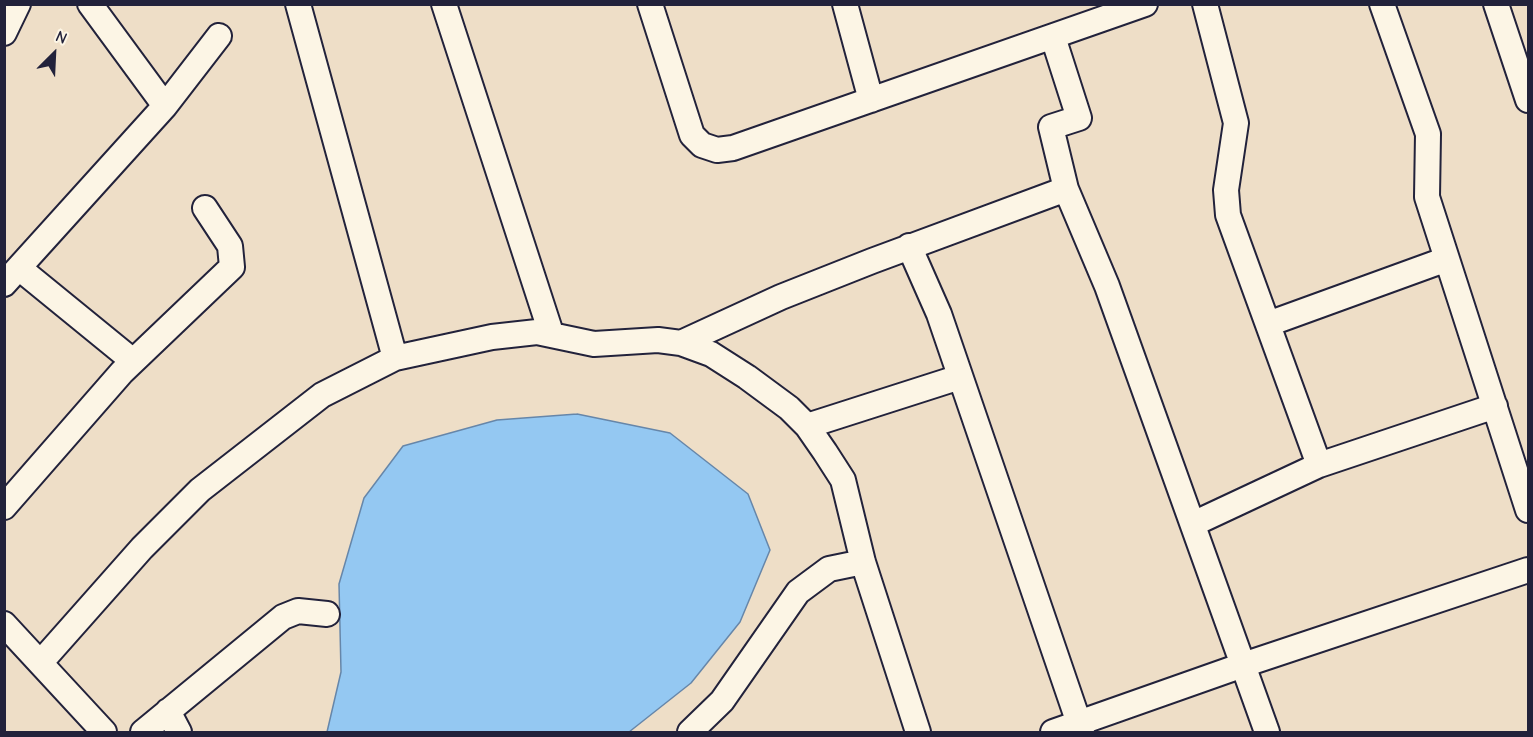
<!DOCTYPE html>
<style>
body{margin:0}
#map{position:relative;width:1533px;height:737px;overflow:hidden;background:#eedec7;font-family:"Comic Neue",sans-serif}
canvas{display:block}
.frame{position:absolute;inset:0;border:6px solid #22223b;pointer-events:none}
.north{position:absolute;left:24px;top:24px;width:60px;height:60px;-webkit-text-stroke:4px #fcf5e5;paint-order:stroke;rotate:24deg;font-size:16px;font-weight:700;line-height:24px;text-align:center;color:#22223b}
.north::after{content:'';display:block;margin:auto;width:21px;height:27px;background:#22223b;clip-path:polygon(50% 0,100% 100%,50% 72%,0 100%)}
</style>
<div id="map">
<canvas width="1533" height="737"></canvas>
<div class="frame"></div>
<div class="north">N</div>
</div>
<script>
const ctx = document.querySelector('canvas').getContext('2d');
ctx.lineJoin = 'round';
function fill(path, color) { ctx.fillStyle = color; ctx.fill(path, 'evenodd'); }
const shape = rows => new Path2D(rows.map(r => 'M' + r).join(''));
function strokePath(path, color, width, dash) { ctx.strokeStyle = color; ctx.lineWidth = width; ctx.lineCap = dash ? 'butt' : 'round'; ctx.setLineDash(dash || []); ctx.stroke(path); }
const water = shape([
 [577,414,670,433,748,494,770,550,740,622,691,683,629,732,327,732,341,672,339,584,364,498,403,446,497,420,577,414]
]);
const minor = shape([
 [298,4,395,358],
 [444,4,551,333],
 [650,4,692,135,702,145,717,150,733,148,1145,4],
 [845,4,871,100],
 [1205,4,1236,123,1226,190,1228,215,1319,465],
 [1382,4,1428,134,1427,197,1528,510],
 [1496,4,1528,100],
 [4,33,18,4],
 [1053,37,1079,118,1051,127,1066,189,1107,286,1267,732],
 [165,106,219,36],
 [909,246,939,314,1082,732],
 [19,268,133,361],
 [4,284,165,106,90,4],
 [1268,324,1447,259],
 [681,343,781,297,872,261,1066,189],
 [807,426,960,377],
 [4,507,122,372,232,267,230,246,205,208],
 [1193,524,1319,465,1495,406],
 [4,624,104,732],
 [41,662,142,548,200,490,322,395,395,358,492,337,537,332,594,344,658,340,681,343,711,354,747,377,789,408,807,426,825,452,843,480,863,562,918,732],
 [168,711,179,732],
 [143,732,283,617,298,611,327,614],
 [690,732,722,701,798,592,829,569,863,562],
 [1053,732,1243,665,1528,570]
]);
fill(water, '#94c8f2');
strokePath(water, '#6686a9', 1.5);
strokePath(minor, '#22223b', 28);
strokePath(minor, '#fcf5e5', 24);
</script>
